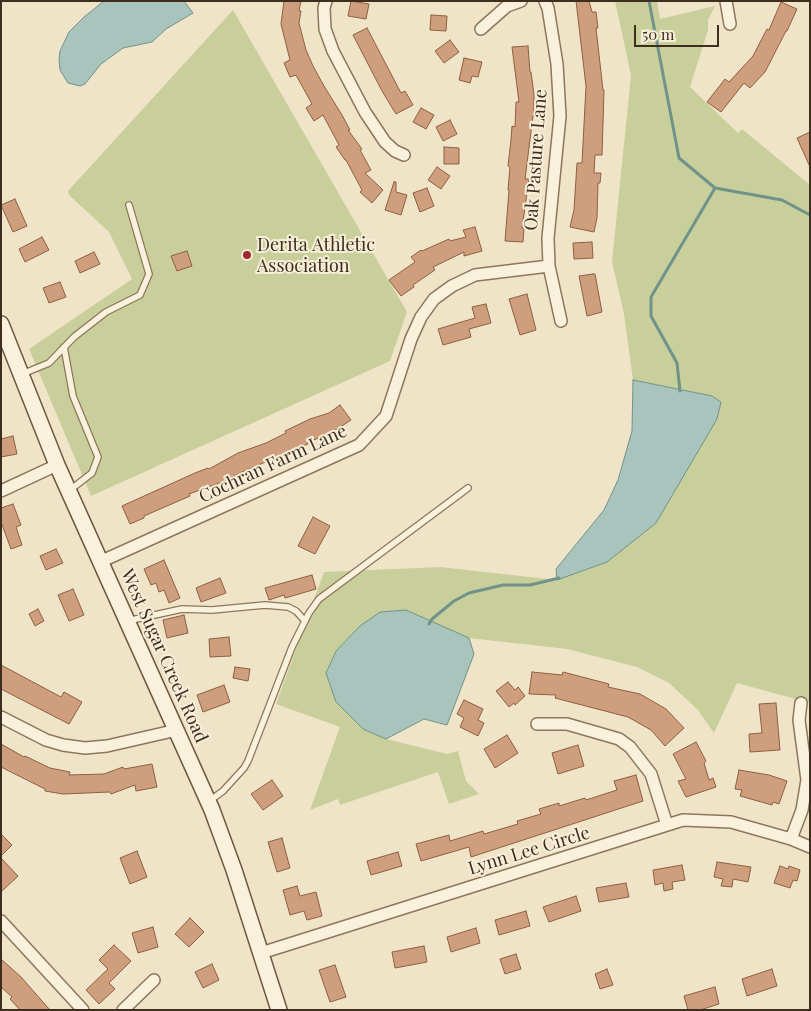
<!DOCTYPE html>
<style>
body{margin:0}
#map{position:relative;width:811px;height:1011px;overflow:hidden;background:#f0e4c8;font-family:"Playfair Display",serif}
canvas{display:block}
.frame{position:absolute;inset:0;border:2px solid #3d2e20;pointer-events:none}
.scale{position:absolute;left:634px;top:25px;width:85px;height:22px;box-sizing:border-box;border:2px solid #3d2e20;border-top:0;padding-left:6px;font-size:15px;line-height:18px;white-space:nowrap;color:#3d2e20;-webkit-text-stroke:4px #f7eed8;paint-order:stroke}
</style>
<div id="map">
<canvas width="811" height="1011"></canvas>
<div class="frame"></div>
<div class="scale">50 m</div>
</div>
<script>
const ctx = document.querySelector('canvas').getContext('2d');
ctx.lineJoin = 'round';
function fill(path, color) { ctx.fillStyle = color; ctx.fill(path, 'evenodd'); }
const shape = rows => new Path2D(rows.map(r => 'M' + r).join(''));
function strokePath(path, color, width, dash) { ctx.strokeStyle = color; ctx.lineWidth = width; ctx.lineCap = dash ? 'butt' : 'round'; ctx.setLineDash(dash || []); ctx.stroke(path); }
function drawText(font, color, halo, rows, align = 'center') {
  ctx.font = font + ' "Playfair Display",serif'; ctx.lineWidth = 4; ctx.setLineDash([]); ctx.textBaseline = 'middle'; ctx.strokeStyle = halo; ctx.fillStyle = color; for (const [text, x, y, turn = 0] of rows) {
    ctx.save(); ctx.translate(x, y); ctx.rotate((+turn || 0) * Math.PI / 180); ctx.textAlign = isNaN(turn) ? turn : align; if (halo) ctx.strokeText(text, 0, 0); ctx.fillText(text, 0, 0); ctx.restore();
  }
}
const green = shape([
 [615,1,657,1,660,19,715,6,708,20,708,30,690,87,738,133,742,129,810,185,810,703,737,683,714,733,698,710,669,683,637,667,567,649,469,638,406,610,360,626,336,651,326,673,386,739,447,754,458,751,466,781,479,794,449,804,438,772,340,805,338,799,310,810,340,727,276,704,324,572,440,567,557,580,721,402,712,396,633,380,624,314,612,262,631,75],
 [233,10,407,312,390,361,91,496,29,349,132,279,109,232,69,195,68,191]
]);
const water = shape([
 [104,1,184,1,193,13,166,29,152,42,123,48,101,64,85,84,80,86,68,83,60,70,59,60,60,51,69,32,84,17,104,1],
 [633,380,712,396,721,402,717,419,656,523,607,562,557,580,556,569,604,510,618,480,632,431,633,380],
 [406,610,469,638,474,654,447,725,424,719,386,739,363,729,336,702,326,673,336,651,360,626,380,612,406,610]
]);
const stream = shape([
 [649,1,679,158,715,188,782,200,810,215],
 [680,391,677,363,651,316,651,297,715,188],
 [429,624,432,619,454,601,469,593,503,585,530,585,559,578]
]);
const building = shape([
 [284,1,301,1,299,11,301,11,299,23,306,50,313,66,324,86,342,115,350,130,348,130,362,149,360,150,371,170,365,173,383,190,372,203,360,192,362,190,346,160,345,160,336,147,339,145,323,115,314,121,306,108,312,104,296,75,290,77,284,63,290,60,281,24,284,1],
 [351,1,369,4,366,19,348,16,351,1],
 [576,1,589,1,592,12,596,12,598,28,596,28,603,90,604,90,602,155,595,155,594,173,601,173,600,183,598,183,597,218,594,232,570,227,574,210,577,163,582,163,586,86,576,1],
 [781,2,797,9,787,31,786,31,765,72,750,88,744,83,721,112,707,102,725,79,729,82,753,56,767,29,769,30,781,2],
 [431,15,447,16,446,31,430,30,431,15],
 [367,28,401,93,405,91,413,105,396,114,382,91,353,35,367,28],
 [450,40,459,52,444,63,435,51,450,40],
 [528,46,530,72,531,72,534,95,534,116,533,116,525,179,529,179,522,228,524,228,523,242,505,241,509,190,508,190,510,167,508,166,511,140,512,126,515,127,516,102,519,102,512,47,528,46],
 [464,58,482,62,478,77,472,76,470,83,459,80,464,58],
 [421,108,434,115,426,129,413,122,421,108],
 [450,120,457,134,443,141,436,127,450,120],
 [810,132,810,167,797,138,810,132],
 [444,147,459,148,459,164,444,164,444,147],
 [437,167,450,176,441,189,428,180,437,167],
 [394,182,396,182,396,192,407,195,401,215,385,210,394,182],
 [427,188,434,206,420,212,413,193,427,188],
 [15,199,27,226,13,232,1,205,15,199],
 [475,227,482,251,464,256,464,252,433,267,435,270,413,285,414,287,401,296,389,280,415,262,411,257,421,250,422,251,449,239,450,241,466,237,463,230,475,227],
 [42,237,49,250,25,262,19,249,42,237],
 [592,242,593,258,574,259,573,243,592,242],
 [187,251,192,266,177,271,171,256,187,251],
 [94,252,100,264,80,273,75,261,94,252],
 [593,274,595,274,602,312,587,316,579,276,593,274],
 [60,282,66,297,49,303,43,288,60,282],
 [527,294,536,330,520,335,509,299,527,294],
 [486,304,491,323,469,329,471,337,443,345,438,329,475,318,472,307,486,304],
 [340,405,351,420,328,435,307,442,308,444,242,472,222,482,189,494,190,496,144,516,144,518,130,524,122,506,195,473,208,468,209,469,238,453,266,443,286,433,285,431,310,419,329,413,340,405],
 [13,436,17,454,1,457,1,439,13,436],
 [13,504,21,525,16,527,22,545,11,549,1,522,1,508,13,504],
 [313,517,330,526,315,554,298,546,313,517],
 [56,549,63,563,46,570,40,556,56,549],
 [164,560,180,598,169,603,164,590,159,592,156,583,151,585,144,569,164,560],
 [312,575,316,589,285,598,284,595,269,600,265,588,312,575],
 [220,578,226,593,201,602,196,588,220,578],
 [73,589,84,615,69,621,58,595,73,589],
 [38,609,44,621,35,626,29,614,38,609],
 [184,615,188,633,167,638,163,620,184,615],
 [229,637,231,656,210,657,209,639,229,637],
 [1,665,61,697,64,692,82,702,69,724,1,689,1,665],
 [235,667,250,669,248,681,233,678,235,667],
 [532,672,562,675,563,672,609,684,608,687,640,694,666,709,684,728,665,746,651,730,628,717,555,698,556,695,529,694,532,672],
 [508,682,515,690,518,687,525,696,515,705,514,703,509,707,496,691,508,682],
 [224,685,230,702,203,712,197,695,224,685],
 [464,700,483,709,478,720,484,723,478,736,460,727,464,718,457,714,464,700],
 [776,703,780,750,750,752,749,734,762,733,759,704,776,703],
 [507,735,518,753,495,768,484,749,507,735],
 [696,742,706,761,704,763,709,780,713,778,716,787,686,797,678,781,686,779,673,754,696,742],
 [1,744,24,757,25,756,50,768,70,772,69,775,104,774,123,767,124,769,152,764,157,787,136,791,135,785,111,794,110,792,63,794,45,791,45,789,1,767,1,744],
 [578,745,584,766,558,774,552,753,578,745],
 [739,770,769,775,787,781,779,804,773,802,772,805,740,796,742,790,735,789,739,770],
 [636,775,643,801,471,857,469,847,421,861,416,844,449,835,450,841,483,831,484,834,518,824,517,821,541,814,539,809,559,803,559,806,585,798,586,800,617,790,614,781,636,775],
 [272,780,283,796,263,810,251,794,272,780],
 [1,834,12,845,1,856,1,834],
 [282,838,290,868,277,872,268,842,282,838],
 [137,851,147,877,130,884,120,858,137,851],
 [398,852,402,866,371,875,367,861,398,852],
 [1,858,18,876,1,892,1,858],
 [717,862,751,867,748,882,733,879,732,887,721,886,723,879,714,877,717,862],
 [682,865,685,880,672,882,673,889,664,891,663,883,655,885,653,870,682,865],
 [780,866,788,869,789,866,800,870,797,881,793,880,790,888,774,883,780,866],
 [626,883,629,897,599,902,596,888,626,883],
 [297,886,300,896,316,892,322,916,307,920,304,911,290,915,283,890,297,886],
 [576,896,581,911,549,922,543,907,576,896],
 [526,911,530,926,499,935,495,920,526,911],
 [190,918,204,932,189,947,175,934,190,918],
 [153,927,158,947,138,953,132,933,153,927],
 [476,928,480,943,451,952,447,937,476,928],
 [114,945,131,961,109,983,115,989,99,1004,86,990,108,969,99,960,114,945],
 [424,946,427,962,395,968,392,952,424,946],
 [516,954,521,969,505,974,500,959,516,954],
 [1,959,21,977,50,1010,20,1010,10,999,12,997,1,987,1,959],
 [212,964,219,980,203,988,195,972,212,964],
 [335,965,346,997,330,1002,319,970,335,965],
 [607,969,613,985,600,989,595,974,607,969],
 [772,969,777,986,747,996,742,979,772,969],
 [715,987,719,1004,700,1010,688,1010,684,996,715,987]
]);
const lane = shape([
 [64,347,73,396,98,457,92,473,70,490],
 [22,374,49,363,74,337,106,312,140,295,149,274,129,205],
 [127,621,182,609,212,610,265,605,288,607,296,611,305,621],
 [208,802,223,791,244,768,248,761,292,647,309,613,319,599,468,488]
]);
const street = shape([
 [326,1,324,8,325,29,333,51,365,112,385,142,395,151,404,155],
 [545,1,548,8,557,64,560,116,548,238,549,266,561,321],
 [726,1,730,24],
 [481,29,507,6,521,1],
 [1,491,57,465],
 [102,561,359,445,386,416,411,339,421,317,434,299,452,286,475,275,549,266],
 [1,717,46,740,63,745,85,748,107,746,177,730],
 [537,724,567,724,619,739,630,747,651,774,667,825],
 [791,839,802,810,807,780,799,720,801,703],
 [1,921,83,1010],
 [261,953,683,820,731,822,791,839,810,847],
 [123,1010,154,980]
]);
const secondary = shape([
 [1,324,57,465,212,810,234,870,279,1010]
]);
const markers = [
 [247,255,5,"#9e2a2b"]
];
const streetNames = [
 ["Oak Pasture Lane",536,160,-86],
 ["Cochran Farm Lane",273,464,-25],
 ["West Sugar Creek Road",164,656,66],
 ["Lynn Lee Circle",529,851,-17]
];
const poiNames = [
 ["Derita Athletic",257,245],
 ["Association",257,266]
];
fill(green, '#c9cf9b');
fill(water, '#a9c4bc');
strokePath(water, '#6f938a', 1);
strokePath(stream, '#6f938a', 3);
fill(building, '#cf9f7d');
strokePath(building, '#8d5f41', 1);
strokePath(lane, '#8d765c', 8);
strokePath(street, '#8d765c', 14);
strokePath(secondary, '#6f573f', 18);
strokePath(lane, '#faf1dc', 5.5);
strokePath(street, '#faf1dc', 11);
strokePath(secondary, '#faf1dc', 15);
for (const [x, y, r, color] of markers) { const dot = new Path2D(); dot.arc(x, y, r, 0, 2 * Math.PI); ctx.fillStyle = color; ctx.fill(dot); strokePath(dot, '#f7eed8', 2); }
drawText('18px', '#3d2e20', '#f7eed8', streetNames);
drawText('18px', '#3d2e20', '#f7eed8', poiNames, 'left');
</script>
